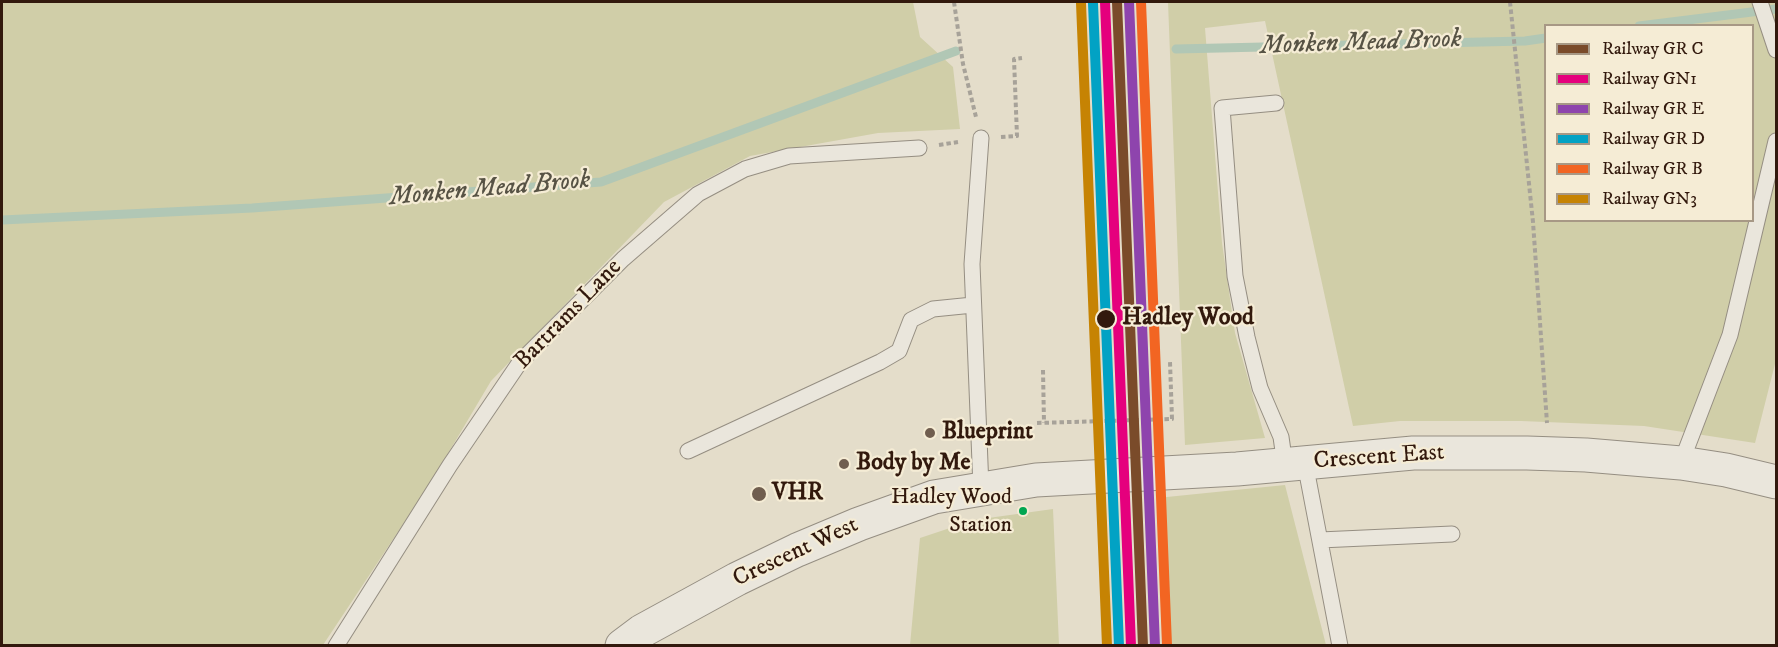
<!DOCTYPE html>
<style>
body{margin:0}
#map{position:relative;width:1778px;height:647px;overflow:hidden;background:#e4ddca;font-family:"IM FELL DW Pica",serif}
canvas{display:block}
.frame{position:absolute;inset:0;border:3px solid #32190d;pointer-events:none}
.legend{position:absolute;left:1544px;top:24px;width:210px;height:198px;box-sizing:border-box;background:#f5ecd5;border:2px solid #a79885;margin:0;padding:8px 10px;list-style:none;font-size:18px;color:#32190d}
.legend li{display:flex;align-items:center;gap:12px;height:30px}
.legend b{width:30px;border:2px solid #a79885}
</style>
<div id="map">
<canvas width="1778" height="647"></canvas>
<div class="frame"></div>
<ul class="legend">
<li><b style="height:8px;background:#7a4b2a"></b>Railway GR C</li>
<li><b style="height:8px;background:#e5007d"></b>Railway GN1</li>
<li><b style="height:8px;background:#8e44ad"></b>Railway GR E</li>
<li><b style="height:8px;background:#02a2c4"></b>Railway GR D</li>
<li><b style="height:8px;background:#f26522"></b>Railway GR B</li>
<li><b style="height:8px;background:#c68303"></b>Railway GN3</li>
</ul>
</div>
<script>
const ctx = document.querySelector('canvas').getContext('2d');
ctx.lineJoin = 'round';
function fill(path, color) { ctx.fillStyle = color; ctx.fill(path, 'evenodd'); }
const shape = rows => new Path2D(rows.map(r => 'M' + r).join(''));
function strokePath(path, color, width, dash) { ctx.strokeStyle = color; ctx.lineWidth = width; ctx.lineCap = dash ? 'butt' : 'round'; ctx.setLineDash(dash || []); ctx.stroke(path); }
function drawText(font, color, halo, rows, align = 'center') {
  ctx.font = font + ' "IM FELL DW Pica",serif'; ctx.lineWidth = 4.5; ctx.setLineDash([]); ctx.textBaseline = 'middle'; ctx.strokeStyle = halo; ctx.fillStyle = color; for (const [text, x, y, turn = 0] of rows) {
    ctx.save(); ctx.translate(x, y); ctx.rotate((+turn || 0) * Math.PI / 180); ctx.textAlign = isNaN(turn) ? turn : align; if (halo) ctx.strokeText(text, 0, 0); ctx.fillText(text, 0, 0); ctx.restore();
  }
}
const green = shape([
 [2,2,913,2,920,37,953,67,960,129,878,133,750,156,664,202,491,381,431,482,323,645,2,645],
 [1168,2,1776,2,1776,360,1755,443,1644,426,1521,421,1400,421,1353,426,1265,21,1205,28,1222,243,1235,333,1265,438,1185,445],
 [1546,26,1752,26,1752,220,1546,220],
 [1285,485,1326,645,1167,645,1157,498],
 [1053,509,1059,645,910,645,920,538,974,520]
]);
const stream = shape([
 [1639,26,1776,9],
 [1176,49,1525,41,1546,38],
 [2,220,252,208,601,182,956,51]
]);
const path = shape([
 [954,2,963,64,976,117],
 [1510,2,1533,222,1547,423],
 [1001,137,1017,136,1014,59,1022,58],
 [939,145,958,142],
 [1108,367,1110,421],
 [1043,370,1044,423],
 [1037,423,1172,419,1170,362]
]);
const service = shape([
 [1760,2,1776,50],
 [1276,103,1222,108,1235,276,1247,337,1260,388,1281,437,1285,465],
 [981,138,972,264,981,488],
 [688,451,880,362,899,351,911,320,933,309,973,305],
 [1305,463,1340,646],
 [1681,463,1730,335,1776,141],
 [1320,540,1452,534],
 [336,646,450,465,520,362,623,259,698,194,745,169,789,156,919,148]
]);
const tertiary = shape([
 [622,646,642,631,737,579,797,550,859,524,934,497,1036,480,1237,469,1413,453,1527,453,1586,455,1681,463,1726,470,1776,482]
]);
const rail1 = shape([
 [1117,2,1143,646]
]);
const rail2 = shape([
 [1105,2,1131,646]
]);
const rail3 = shape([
 [1129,2,1155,646]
]);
const rail4 = shape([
 [1093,3,1119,646]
]);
const rail5 = shape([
 [1141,2,1167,645]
]);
const rail6 = shape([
 [1081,3,1107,646]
]);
const markers = [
 [1106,319,10,"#32190d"],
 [930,433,6,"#705e4f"],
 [844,464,6,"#705e4f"],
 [759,494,8,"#705e4f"],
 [1023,511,5,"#00a651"]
];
const busNames = [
 ["Hadley Wood",1012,498],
 ["Station",1012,526]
];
const streetNames = [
 ["Bartrams Lane",569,315,-46],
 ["Crescent East",1379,458,-4],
 ["Crescent West",796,553,-25]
];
const stopNames = [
 ["Hadley Wood",1122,319]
];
const poiNames = [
 ["Blueprint",942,433],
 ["Body by Me",856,464],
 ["VHR",772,494]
];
const waterNames = [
 ["Monken Mead Brook",1361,44,-2],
 ["Monken Mead Brook",490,190,-5]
];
fill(green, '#d0cea8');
strokePath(stream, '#b1c7b5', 9);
strokePath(service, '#958e82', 17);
strokePath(tertiary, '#958e82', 35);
strokePath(path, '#a7a299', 4, [4.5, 3]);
strokePath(service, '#eae6dc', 15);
strokePath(tertiary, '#eae6dc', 33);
strokePath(rail1, '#7a4b2a', 10);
strokePath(rail2, '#e5007d', 10);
strokePath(rail3, '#8e44ad', 10);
strokePath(rail4, '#02a2c4', 10);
strokePath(rail5, '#f26522', 10);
strokePath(rail6, '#c68303', 10);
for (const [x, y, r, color] of markers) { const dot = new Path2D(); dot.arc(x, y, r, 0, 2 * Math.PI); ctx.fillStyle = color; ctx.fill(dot); strokePath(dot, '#f5ecd5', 2); }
drawText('22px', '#32190d', '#f5ecd5', busNames, 'right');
drawText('24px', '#32190d', '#f5ecd5', streetNames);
drawText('bold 24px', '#32190d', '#f5ecd5', stopNames, 'left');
drawText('bold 24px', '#32190d', '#f5ecd5', poiNames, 'left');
drawText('italic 26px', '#575345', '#f5ecd5', waterNames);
</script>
